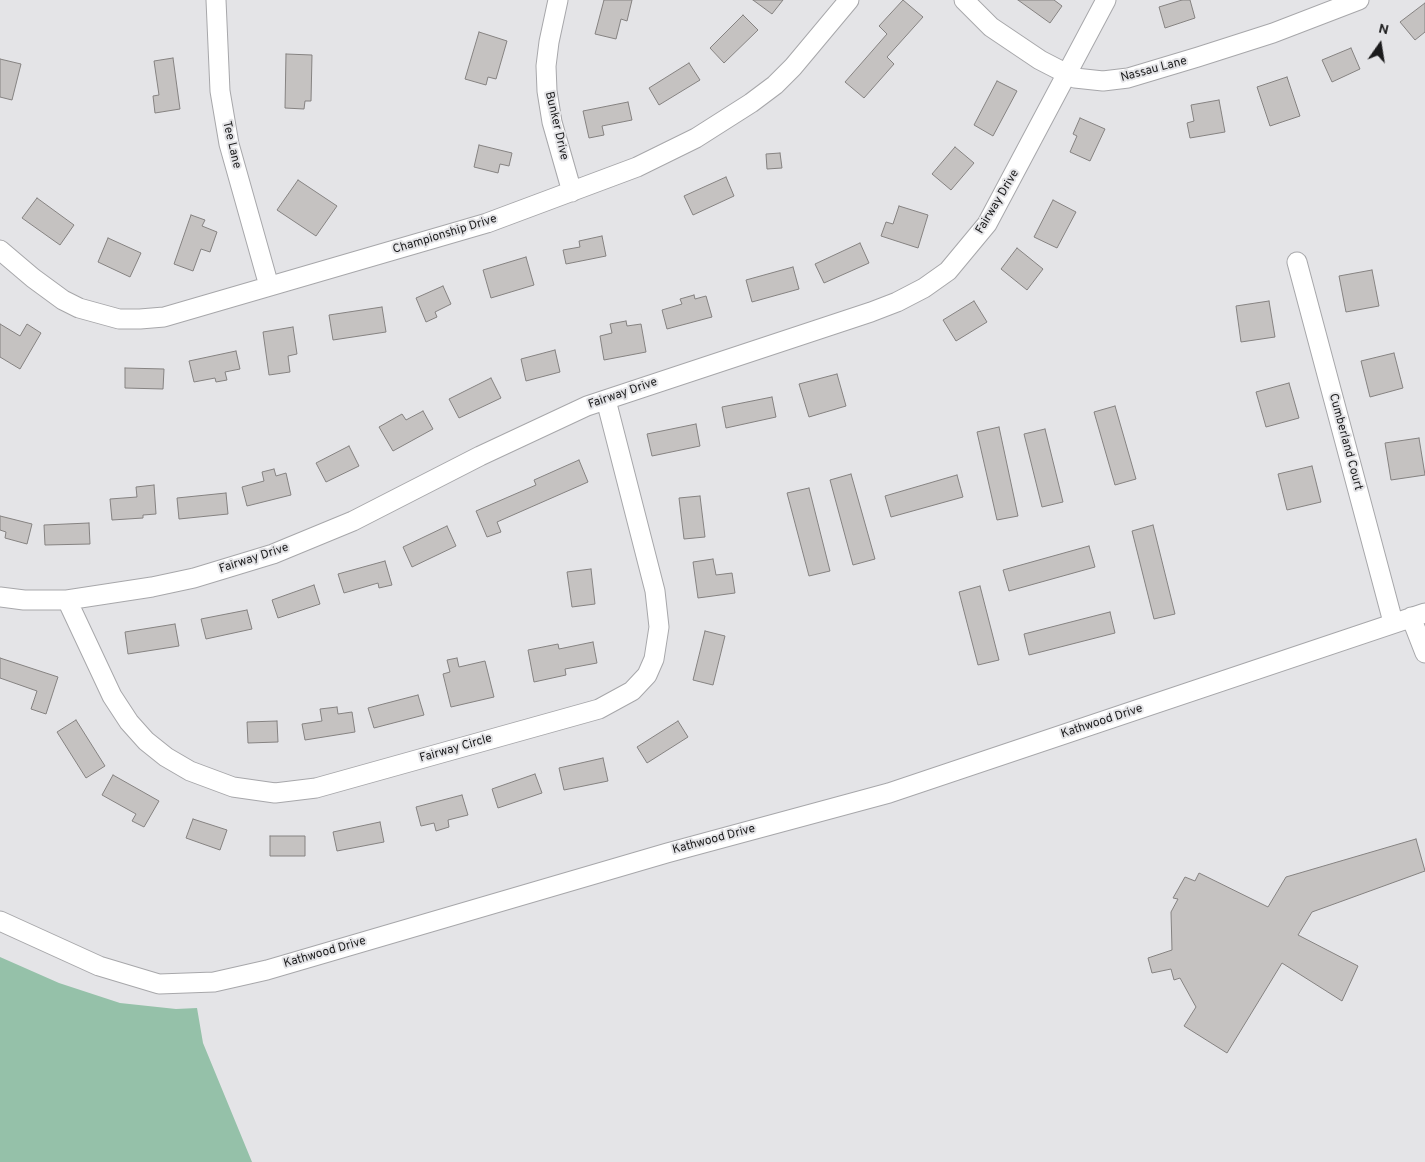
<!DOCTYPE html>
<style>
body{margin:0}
#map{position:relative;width:1425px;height:1162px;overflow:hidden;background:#e4e4e7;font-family:Overpass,sans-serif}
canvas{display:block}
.north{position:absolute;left:1355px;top:20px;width:50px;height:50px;-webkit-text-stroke:4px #e4e4e7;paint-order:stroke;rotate:13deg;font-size:14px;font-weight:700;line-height:20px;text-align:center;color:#1b1b1c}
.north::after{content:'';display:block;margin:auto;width:18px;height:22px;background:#1b1b1c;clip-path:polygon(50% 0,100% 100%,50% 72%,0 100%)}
</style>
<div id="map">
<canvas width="1425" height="1162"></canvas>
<div class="north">N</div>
</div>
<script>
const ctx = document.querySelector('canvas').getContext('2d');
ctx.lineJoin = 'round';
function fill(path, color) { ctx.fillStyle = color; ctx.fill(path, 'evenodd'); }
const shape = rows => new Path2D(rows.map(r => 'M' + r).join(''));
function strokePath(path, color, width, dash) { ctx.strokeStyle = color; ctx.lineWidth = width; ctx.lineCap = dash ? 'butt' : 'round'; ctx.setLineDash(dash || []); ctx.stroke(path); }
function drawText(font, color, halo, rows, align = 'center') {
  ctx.font = font + ' Overpass,sans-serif'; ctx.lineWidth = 4; ctx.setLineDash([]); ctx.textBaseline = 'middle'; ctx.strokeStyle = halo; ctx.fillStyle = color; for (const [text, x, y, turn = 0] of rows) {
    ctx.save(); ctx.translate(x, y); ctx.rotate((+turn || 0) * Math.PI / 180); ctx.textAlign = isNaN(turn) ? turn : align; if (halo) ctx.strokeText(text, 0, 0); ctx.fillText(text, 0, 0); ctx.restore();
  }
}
const green = shape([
 [0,957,59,983,120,1003,176,1009,197,1008,203,1043,252,1162,0,1162]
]);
const building = shape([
 [604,0,632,0,627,21,621,19,616,39,595,34,604,0],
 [753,0,783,0,772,14,753,0],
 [903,0,923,17,887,57,894,64,864,98,845,82,887,34,879,26,903,0],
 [1018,0,1054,0,1062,6,1050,23,1018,0],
 [1182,0,1190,0,1195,18,1165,28,1159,7,1182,0],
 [1425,3,1425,32,1415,40,1400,22,1425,3],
 [743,15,758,30,724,63,710,48,743,15],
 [479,32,507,41,496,79,488,77,486,85,465,79,479,32],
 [1351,48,1360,69,1332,82,1322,60,1351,48],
 [286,54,312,55,311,101,305,101,304,109,285,108,286,54],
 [173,58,180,109,155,113,153,96,159,95,154,61,173,58],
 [0,59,21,64,12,100,0,97,0,59],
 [689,63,700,80,659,105,649,88,689,63],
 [1287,77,1300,116,1270,126,1257,87,1287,77],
 [997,81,1017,91,993,136,974,125,997,81],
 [1219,100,1225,132,1190,138,1187,123,1194,121,1191,105,1219,100],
 [628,102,632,120,602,126,604,135,589,138,583,111,628,102],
 [1080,118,1105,129,1090,161,1070,152,1077,136,1073,134,1080,118],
 [479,145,512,153,509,166,500,164,498,173,474,167,479,145],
 [955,147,974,163,951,190,932,174,955,147],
 [780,153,782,168,767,169,766,154,780,153],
 [726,177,734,196,693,215,684,196,726,177],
 [298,180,337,206,316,236,277,210,298,180],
 [37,198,74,225,60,245,22,218,37,198],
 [1053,200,1076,212,1057,248,1034,237,1053,200],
 [899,206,928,215,918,248,881,236,886,222,893,224,899,206],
 [191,215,205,220,202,226,217,232,210,252,201,249,193,271,174,264,191,215],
 [602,236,606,256,566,264,563,250,580,247,579,241,602,236],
 [108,238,141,253,130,277,98,262,108,238],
 [860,243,869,263,824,283,815,264,860,243],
 [1017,248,1043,269,1027,290,1001,269,1017,248],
 [526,257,534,285,491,298,483,270,526,257],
 [793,267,799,289,752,302,746,280,793,267],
 [1372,270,1379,306,1346,312,1339,276,1372,270],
 [443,286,451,304,435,312,437,317,426,322,416,298,443,286],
 [694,295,695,299,706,296,712,317,667,329,662,310,682,304,680,299,694,295],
 [974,301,987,322,956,341,943,320,974,301],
 [1269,301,1275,337,1241,342,1236,306,1269,301],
 [382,307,386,332,333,340,329,315,382,307],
 [626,321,627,326,641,324,646,352,604,360,600,336,612,333,610,324,626,321],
 [0,324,20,336,27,324,41,333,20,369,0,357,0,324],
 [293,327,297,354,288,356,290,372,269,375,263,332,293,327],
 [555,350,560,372,526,381,521,359,555,350],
 [236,351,240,369,225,372,227,380,216,382,215,378,194,382,189,361,236,351],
 [1394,353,1403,388,1370,397,1361,361,1394,353],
 [125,368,164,369,163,389,125,388,125,368],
 [837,374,846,406,809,417,799,384,837,374],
 [491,378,501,398,459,418,449,399,491,378],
 [1289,383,1299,418,1266,427,1256,392,1289,383],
 [772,397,776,417,726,428,722,407,772,397],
 [1115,406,1136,479,1115,485,1094,412,1115,406],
 [423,411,433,429,393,451,379,427,402,414,406,420,423,411],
 [696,424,700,446,652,456,647,434,696,424],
 [999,427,1018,516,997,520,977,432,999,427],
 [1045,429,1063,502,1042,507,1024,434,1045,429],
 [1419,438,1425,475,1391,480,1385,443,1419,438],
 [349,446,359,466,326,482,316,463,349,446],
 [579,460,588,482,497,522,501,532,487,537,476,511,536,485,534,480,579,460],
 [1312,466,1321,502,1287,510,1278,474,1312,466],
 [274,469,276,476,286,473,291,495,247,506,242,487,264,481,262,472,274,469],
 [851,474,875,559,853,565,830,480,851,474],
 [957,475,963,497,891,517,885,496,957,475],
 [154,485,156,514,143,515,143,518,112,520,110,499,137,497,136,487,154,485],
 [809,488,830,571,809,576,787,493,809,488],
 [226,493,228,514,179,519,177,498,226,493],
 [700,496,705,537,684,539,679,498,700,496],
 [0,516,32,524,27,544,5,538,6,532,0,530,0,516],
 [89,523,90,544,45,545,44,525,89,523],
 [1153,525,1175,614,1154,619,1132,531,1153,525],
 [447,526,456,546,412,567,403,547,447,526],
 [1089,546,1095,567,1009,591,1003,570,1089,546],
 [713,559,716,575,732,573,735,593,698,598,693,562,713,559],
 [385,561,392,585,379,588,378,583,344,593,338,574,385,561],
 [591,569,595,604,572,607,567,572,591,569],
 [314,585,320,604,278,618,272,600,314,585],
 [980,586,999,660,978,665,959,592,980,586],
 [247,610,252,629,206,639,201,619,247,610],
 [1110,612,1115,633,1029,655,1024,634,1110,612],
 [175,624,179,646,128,654,125,632,175,624],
 [705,631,725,636,713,685,693,680,705,631],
 [593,642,597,663,565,669,566,675,534,682,528,650,558,644,559,649,593,642],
 [0,658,58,677,46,714,31,709,37,691,0,678,0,658],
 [457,658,459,667,485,661,494,697,451,707,443,674,450,672,447,660,457,658],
 [418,695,424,715,374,728,368,708,418,695],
 [337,707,338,714,352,712,355,732,305,740,302,724,322,721,320,709,337,707],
 [76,720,105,766,86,778,57,732,76,720],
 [277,721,278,742,248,743,247,722,277,721],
 [678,721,688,737,647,763,637,747,678,721],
 [603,758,608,781,564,790,559,768,603,758],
 [535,774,542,793,498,808,492,789,535,774],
 [113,775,159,801,144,827,132,821,136,814,102,795,113,775],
 [462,795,468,815,448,820,449,827,436,831,434,823,421,826,416,807,462,795],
 [193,819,227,830,220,850,186,838,193,819],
 [380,822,384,842,337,851,333,832,380,822],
 [270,836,305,836,305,856,270,856,270,836],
 [1416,839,1425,871,1312,912,1298,935,1358,966,1342,1001,1282,963,1227,1053,1184,1026,1196,1007,1180,978,1174,980,1171,969,1152,973,1148,958,1172,950,1171,912,1178,899,1173,898,1185,877,1195,881,1199,873,1268,907,1286,877,1416,839]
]);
const minor = shape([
 [216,0,220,91,229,144,269,286],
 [558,0,549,42,546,66,547,91,552,122,572,192],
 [964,0,991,27,1040,60,1075,78,1103,81,1128,78,1198,57,1273,33,1359,0],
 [0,250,33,278,63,300,79,308,119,319,140,319,164,317,487,223,637,167,696,138,751,103,775,85,793,67,849,0],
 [1297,262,1393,622],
 [0,597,24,600,67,600,152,587,194,578,273,554,353,521,480,456,587,406,871,312,897,302,924,288,948,271,987,224,1106,0],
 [67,600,112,696,129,722,146,741,166,757,190,771,233,787,275,793,316,788,599,709,632,691,647,675,654,659,659,627,655,591,606,400],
 [1411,617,1425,653],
 [0,921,99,966,159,984,214,982,267,970,667,853,889,793,1425,613]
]);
const streetNames = [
 ["Nassau Lane",1154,70,-15],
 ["Bunker Drive",556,126,77],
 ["Tee Lane",231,145,77],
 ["Fairway Drive",998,202,-59],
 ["Championship Drive",445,235,-17],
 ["Fairway Drive",623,394,-19],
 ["Cumberland Court",1345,442,75],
 ["Fairway Drive",254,559,-18],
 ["Kathwood Drive",1102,722,-18],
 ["Fairway Circle",456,749,-16],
 ["Kathwood Drive",714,840,-15],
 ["Kathwood Drive",325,953,-16]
];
fill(green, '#95c1a9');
fill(building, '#c5c2c1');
strokePath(building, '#858281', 1);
strokePath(minor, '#a7a7aa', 21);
strokePath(minor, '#fff', 19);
drawText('12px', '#1b1b1c', '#e4e4e7', streetNames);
</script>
